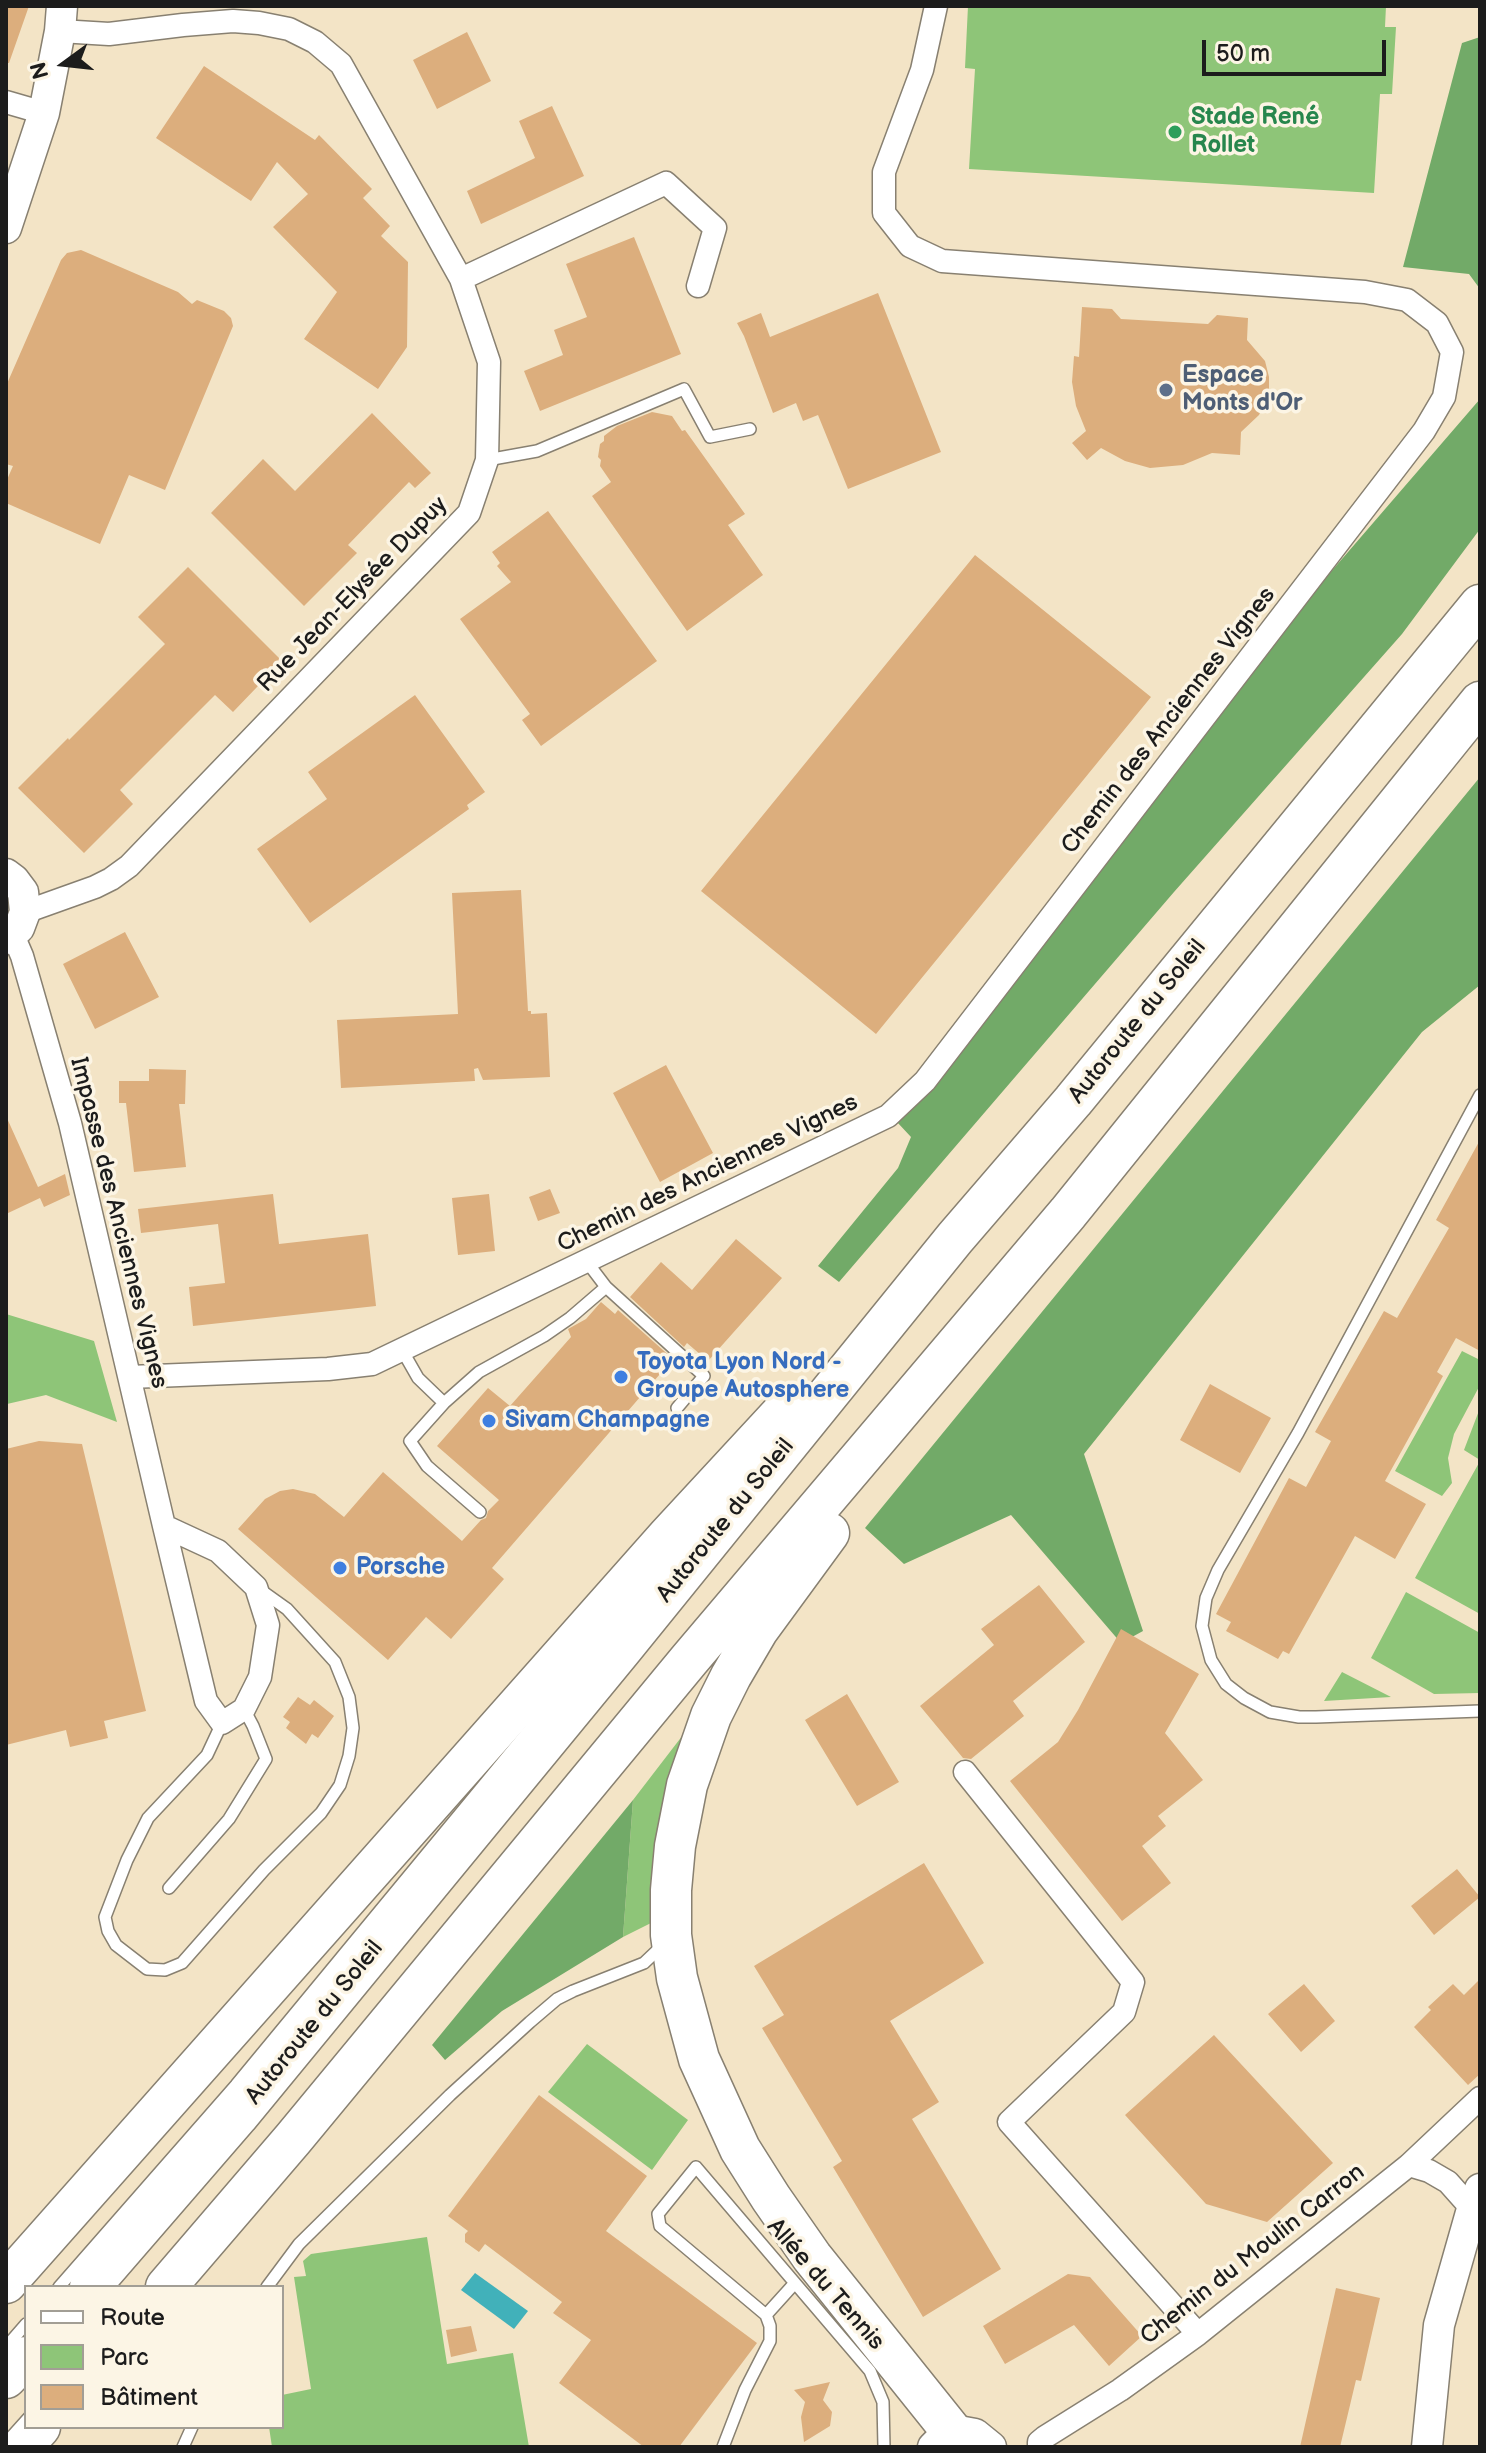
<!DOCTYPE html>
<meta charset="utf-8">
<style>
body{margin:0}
#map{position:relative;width:1486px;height:2453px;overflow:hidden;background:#f3e4c6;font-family:"Balsamiq Sans",sans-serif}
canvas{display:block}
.frame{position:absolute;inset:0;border:8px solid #1c1c1c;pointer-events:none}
.legend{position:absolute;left:24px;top:2285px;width:260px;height:144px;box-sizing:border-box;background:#fcf5e5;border:2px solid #a29e95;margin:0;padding:10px 14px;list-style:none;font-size:24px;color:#1c1c1c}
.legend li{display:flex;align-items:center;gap:16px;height:40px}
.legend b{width:40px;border:2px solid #a29e95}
.north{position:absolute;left:24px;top:24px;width:80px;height:80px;-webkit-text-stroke:6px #fcf5e5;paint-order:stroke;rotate:255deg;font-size:22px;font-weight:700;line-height:32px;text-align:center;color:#1c1c1c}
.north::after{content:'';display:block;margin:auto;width:28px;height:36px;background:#1c1c1c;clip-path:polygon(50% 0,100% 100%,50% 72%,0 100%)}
.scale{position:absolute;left:1202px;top:40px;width:184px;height:36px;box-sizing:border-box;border:4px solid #1c1c1c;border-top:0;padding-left:10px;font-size:24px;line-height:28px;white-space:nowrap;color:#1c1c1c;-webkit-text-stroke:6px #fcf5e5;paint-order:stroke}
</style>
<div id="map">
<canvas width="1486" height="2453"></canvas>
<div class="frame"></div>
<ul class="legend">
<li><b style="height:10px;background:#fff"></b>Route</li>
<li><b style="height:22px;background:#8ec578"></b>Parc</li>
<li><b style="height:22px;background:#dcae7d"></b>Bâtiment</li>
</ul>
<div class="north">N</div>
<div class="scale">50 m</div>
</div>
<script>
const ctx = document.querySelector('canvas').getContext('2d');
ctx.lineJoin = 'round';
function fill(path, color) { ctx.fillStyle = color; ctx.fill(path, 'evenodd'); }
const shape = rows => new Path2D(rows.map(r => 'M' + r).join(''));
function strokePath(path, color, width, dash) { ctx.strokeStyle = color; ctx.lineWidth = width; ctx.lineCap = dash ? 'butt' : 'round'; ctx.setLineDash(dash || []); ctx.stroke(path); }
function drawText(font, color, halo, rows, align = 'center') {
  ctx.font = font + ' "Balsamiq Sans",sans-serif'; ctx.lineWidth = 7; ctx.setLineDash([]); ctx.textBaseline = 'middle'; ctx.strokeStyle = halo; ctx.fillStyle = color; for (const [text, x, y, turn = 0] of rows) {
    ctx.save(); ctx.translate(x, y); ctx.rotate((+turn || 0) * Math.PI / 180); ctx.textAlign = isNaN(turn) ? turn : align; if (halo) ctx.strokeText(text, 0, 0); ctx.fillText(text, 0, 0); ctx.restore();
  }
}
const green = shape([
 [968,6,1386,6,1385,27,1396,27,1392,94,1380,94,1374,193,969,169,975,69,965,68],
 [6,1314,94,1341,117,1422,46,1395,7,1404],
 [1462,1351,1480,1360,1480,1385,1454,1434,1448,1458,1452,1483,1442,1496,1395,1471],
 [1480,1408,1480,1460,1464,1450],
 [1480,1461,1480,1614,1415,1578],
 [1406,1592,1480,1633,1480,1693,1434,1694,1371,1658],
 [1342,1672,1391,1697,1324,1701],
 [686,1731,668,1775,651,1923,623,1937,633,1800],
 [587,2044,688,2120,652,2170,548,2092],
 [427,2237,447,2364,513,2353,529,2447,272,2447,269,2427,282,2427,282,2395,311,2389,294,2277,306,2276,303,2261,311,2254]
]);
const forest = shape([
 [1480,37,1480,289,1469,274,1403,267,1462,43],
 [1480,399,1480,529,1402,634,1174,892,839,1282,818,1266,898,1168,911,1137,897,1122,1279,632],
 [1480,777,1480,985,1422,1032,1084,1454,1143,1631,1121,1643,1011,1515,904,1564,865,1528],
 [633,1800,623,1937,502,2011,445,2060,432,2045]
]);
const water = shape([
 [475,2273,528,2311,514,2329,461,2290]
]);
const building = shape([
 [6,6,29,6,9,63,6,63],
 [467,32,491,81,437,109,413,60],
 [204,66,315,140,319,135,372,189,363,198,390,226,381,236,408,262,407,347,378,389,304,339,337,292,273,227,308,194,277,162,251,201,156,138],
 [552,106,584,176,481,224,467,191,535,158,519,121],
 [634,237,681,354,540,411,524,371,563,355,554,330,587,317,566,264],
 [81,250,178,292,192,304,197,300,224,311,231,318,233,326,165,490,129,475,100,544,6,503,6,482,13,466,6,464,6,386,61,260,67,253],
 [878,293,941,452,848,489,818,415,803,421,796,403,773,413,744,336,737,323,761,313,770,337],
 [1082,307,1112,309,1121,319,1208,324,1217,315,1248,318,1247,340,1265,361,1269,377,1269,393,1259,415,1241,432,1240,455,1212,453,1183,465,1150,468,1125,461,1101,448,1087,460,1072,443,1086,431,1076,406,1072,382,1074,356,1079,357],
 [652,412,672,416,682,431,685,430,745,514,728,525,763,575,687,631,592,496,611,482,600,466,601,460,598,457,600,444,604,441,604,436,617,426],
 [372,413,431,473,415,488,409,482,348,545,357,553,304,606,211,513,263,459,295,491],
 [548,511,657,661,541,746,522,720,530,714,460,619,511,582,497,566,500,563,492,552],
 [975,555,1151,697,876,1034,701,891],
 [188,567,282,661,233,712,215,695,120,790,133,804,84,853,18,788,68,738,69,740,165,644,138,617],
 [415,695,485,792,467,805,469,809,310,923,257,849,327,799,308,772],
 [521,890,528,1011,531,1011,531,1014,547,1013,550,1077,483,1080,478,1068,474,1069,475,1081,341,1088,337,1020,458,1014,452,893],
 [125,932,159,997,95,1029,63,964],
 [666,1065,713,1153,660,1182,613,1093],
 [149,1069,186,1070,185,1104,179,1104,186,1167,134,1172,126,1103,119,1103,119,1081,149,1081],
 [6,1116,38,1187,65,1174,70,1195,44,1207,40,1198,6,1214],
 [1480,1140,1480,1351,1456,1338,1437,1372,1443,1376,1385,1481,1426,1504,1395,1559,1355,1536,1289,1654,1283,1651,1278,1659,1226,1631,1231,1622,1216,1614,1289,1478,1306,1487,1331,1441,1315,1432,1384,1311,1397,1318,1449,1228,1436,1220],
 [550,1189,560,1213,538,1221,529,1197],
 [273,1194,279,1244,368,1234,376,1306,193,1326,189,1287,225,1283,218,1224,141,1233,138,1209],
 [489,1194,495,1251,458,1255,452,1198],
 [736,1239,782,1278,708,1361,687,1343,684,1347,630,1297,661,1262,692,1290],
 [601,1302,615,1314,618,1310,673,1359,492,1568,504,1579,451,1639,426,1617,388,1660,238,1529,265,1499,280,1491,293,1489,315,1494,344,1517,383,1472,462,1541,481,1520,486,1518,488,1511,499,1500,437,1446,488,1388,510,1406,571,1337,568,1329,586,1319],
 [1210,1384,1271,1418,1240,1473,1180,1440],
 [39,1441,82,1444,146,1711,104,1721,108,1738,70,1747,66,1730,6,1745,6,1449],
 [1039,1585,1085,1642,1013,1701,1024,1716,971,1759,963,1758,920,1706,994,1645,981,1629],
 [1121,1629,1199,1674,1165,1733,1203,1780,1158,1816,1166,1826,1142,1846,1171,1883,1122,1921,1010,1781,1058,1742,1078,1710],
 [847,1694,899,1782,857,1806,805,1720],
 [298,1697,310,1705,314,1700,334,1716,318,1738,312,1734,306,1744,286,1728,290,1722,283,1717],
 [924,1863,984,1963,890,2021,939,2102,912,2119,1001,2269,923,2317,833,2167,842,2161,762,2028,784,2015,754,1966],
 [1457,1869,1480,1897,1434,1935,1411,1906],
 [1480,1979,1480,2074,1468,2085,1414,2027,1431,2010,1428,2007,1453,1984,1464,1995],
 [1304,1984,1335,2021,1301,2052,1268,2014],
 [1214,2035,1333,2163,1267,2222,1206,2204,1125,2115],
 [539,2095,647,2176,606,2231,757,2343,679,2447,644,2447,559,2383,591,2340,553,2313,562,2302,485,2244,479,2252,465,2242,465,2234,468,2231,448,2216],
 [1068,2274,1090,2277,1142,2336,1109,2366,1074,2325,1005,2364,983,2326],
 [1336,2288,1380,2298,1361,2381,1356,2380,1340,2447,1300,2447],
 [471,2326,477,2351,451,2357,446,2330],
 [830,2382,823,2400,832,2412,830,2426,804,2442,801,2417,805,2402,794,2390]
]);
const lane = shape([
 [487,460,537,451,684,389,710,437,750,429],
 [1480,1095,1298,1433,1218,1570,1206,1598,1202,1626,1211,1660,1226,1684,1244,1698,1270,1712,1299,1717,1316,1717,1480,1711],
 [587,1262,606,1287],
 [402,1350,418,1378,444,1403],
 [480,1512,427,1466,410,1441,444,1403,479,1372,544,1336,570,1318,606,1287,704,1376,677,1408],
 [222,1723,207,1755,148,1818,127,1860,105,1917,108,1931,116,1945,147,1969,165,1970,182,1963,264,1870,321,1813,340,1785,349,1756,353,1728,349,1697,335,1662,287,1609,259,1589],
 [169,1888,229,1819,266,1759,253,1726,244,1709],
 [59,2287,236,2085,620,1620],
 [267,2287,299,2244,450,2095,530,2022,557,1999,573,1991,644,1963,664,1944],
 [766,2315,794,2284],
 [6,2347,26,2324],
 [183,2447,192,2427],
 [723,2447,745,2390,770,2341,770,2326,766,2315,660,2226,658,2214,696,2167,870,2371,883,2402,884,2447]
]);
const street = shape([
 [6,102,44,113],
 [461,279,666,183,715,228,698,286],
 [25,912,95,887,111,879,129,866,469,513,487,460,489,362,461,279,341,64,315,42,289,29,259,23,233,21,183,25,109,34,60,31],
 [13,935,22,956,70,1123,164,1526,206,1701,222,1723,244,1709,260,1677,268,1625,256,1587,218,1551,164,1526],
 [130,1377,328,1369,372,1364,888,1116,925,1081,1424,431,1444,397,1452,352,1437,323,1407,300,1365,292,942,261,910,246,884,213,884,172,922,70,936,6],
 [965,1772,1133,1982,1124,2012,1009,2122,1198,2334],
 [1409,2165,1429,2171,1448,2182,1472,2209],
 [1039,2447,1039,2442,1045,2437,1120,2390,1198,2334,1409,2165,1480,2098]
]);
const secondary = shape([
 [6,228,44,113,60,31,62,6],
 [6,874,14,880,23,892,25,912,19,928,6,939],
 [933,2447,943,2437,953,2433,964,2432,975,2434,991,2447],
 [1427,2447,1439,2325,1472,2209,1480,2189]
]);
const highway = shape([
 [829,1533,758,1630,731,1676,711,1716,687,1785,675,1846,671,1890,671,1935,677,1978,699,2059,740,2149,771,2198,812,2257,953,2433],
 [6,2283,668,1536,791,1403],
 [90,2287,238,2116,622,1649,955,1238,1073,1101,1480,605],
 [166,2287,293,2139,689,1660,1068,1213,1480,702],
 [6,2378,26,2357],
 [22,2447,40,2427]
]);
const markers = [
 [1175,132,8,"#2e9e5b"],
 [1166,390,8,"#5c6f8a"],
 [621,1377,8,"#3f7fe0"],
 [489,1421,8,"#3f7fe0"],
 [340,1568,8,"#3f7fe0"]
];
const leisureNames = [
 ["Stade René",1191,118],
 ["Rollet",1191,146]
];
const serviceNames = [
 ["Espace",1182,376],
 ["Monts d'Or",1182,404]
];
const streetNames = [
 ["Rue Jean-Elysée Dupuy",353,595,-46],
 ["Chemin des Anciennes Vignes",1169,721,-52],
 ["Autoroute du Soleil",1138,1022,-51],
 ["Chemin des Anciennes Vignes",708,1174,-26],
 ["Impasse des Anciennes Vignes",118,1223,76],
 ["Autoroute du Soleil",726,1521,-51],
 ["Autoroute du Soleil",315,2023,-51],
 ["Chemin du Moulin Carron",1253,2255,-38],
 ["Allée du Tennis",825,2285,49]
];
const shopNames = [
 ["Toyota Lyon Nord -",637,1363],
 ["Groupe Autosphere",637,1391],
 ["Sivam Champagne",505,1421],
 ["Porsche",356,1568]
];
fill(green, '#8ec578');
fill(forest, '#72aa68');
fill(water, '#41b1ba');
fill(building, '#dcae7d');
strokePath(lane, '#888071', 14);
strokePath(street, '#888071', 25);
strokePath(secondary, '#888071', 33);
strokePath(highway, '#888071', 43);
strokePath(lane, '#fff', 11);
strokePath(street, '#fff', 22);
strokePath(secondary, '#fff', 30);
strokePath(highway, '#fff', 40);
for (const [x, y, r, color] of markers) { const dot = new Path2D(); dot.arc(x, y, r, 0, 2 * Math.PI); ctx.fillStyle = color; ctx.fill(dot); strokePath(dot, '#fcf5e5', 3); }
drawText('bold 24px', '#27864d', '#fcf5e5', leisureNames, 'left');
drawText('bold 24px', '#4e5e75', '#fcf5e5', serviceNames, 'left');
drawText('24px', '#1c1c1c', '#fcf5e5', streetNames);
drawText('bold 24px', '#366cbe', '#fcf5e5', shopNames, 'left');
</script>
